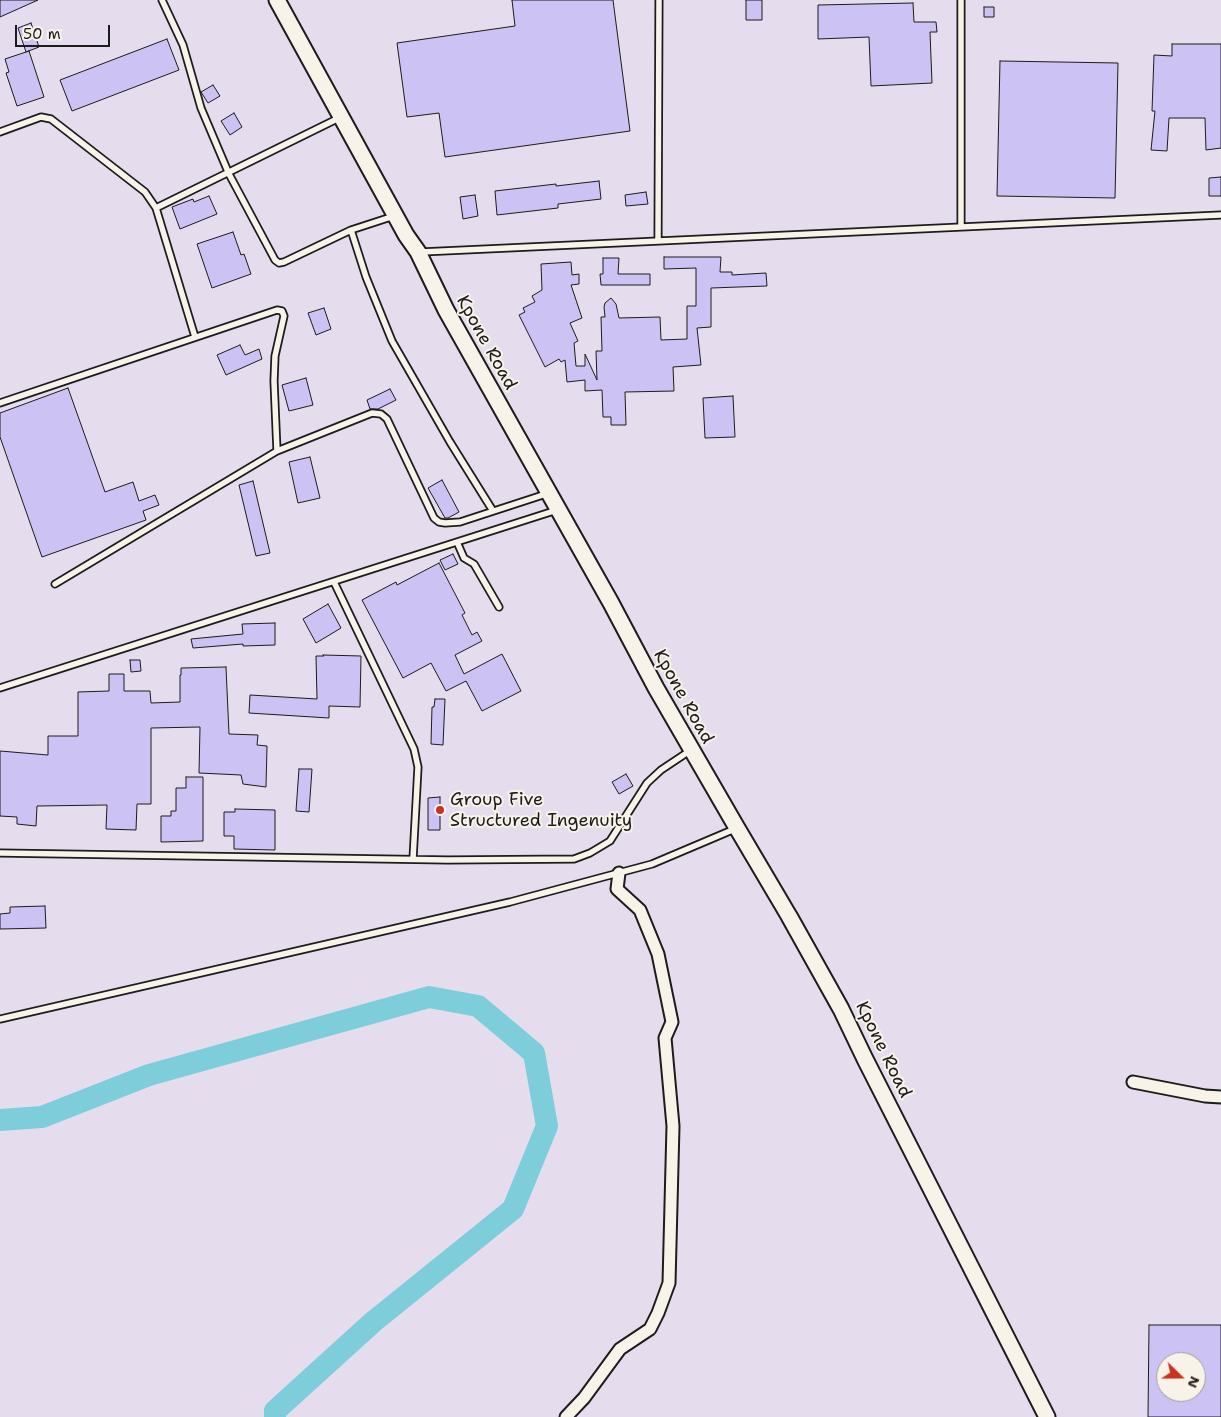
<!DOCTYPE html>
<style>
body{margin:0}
#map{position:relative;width:1221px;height:1417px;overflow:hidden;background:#efe9ea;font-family:"Shantell Sans",sans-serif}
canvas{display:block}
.north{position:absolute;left:1156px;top:1352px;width:50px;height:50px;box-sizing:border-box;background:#f7f3e8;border:1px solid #9f9d96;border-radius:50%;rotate:112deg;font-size:14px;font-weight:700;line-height:20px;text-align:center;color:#1c1c1c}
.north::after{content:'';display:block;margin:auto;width:18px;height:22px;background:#c8321e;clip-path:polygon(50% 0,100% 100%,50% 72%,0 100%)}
.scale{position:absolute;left:15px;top:25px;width:95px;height:22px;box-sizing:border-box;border:2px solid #1c1c1c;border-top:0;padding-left:6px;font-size:15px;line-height:18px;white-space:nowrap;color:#1c1c1c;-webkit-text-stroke:4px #f7f3e8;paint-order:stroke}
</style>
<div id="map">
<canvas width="1221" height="1417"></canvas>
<div class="north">N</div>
<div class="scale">50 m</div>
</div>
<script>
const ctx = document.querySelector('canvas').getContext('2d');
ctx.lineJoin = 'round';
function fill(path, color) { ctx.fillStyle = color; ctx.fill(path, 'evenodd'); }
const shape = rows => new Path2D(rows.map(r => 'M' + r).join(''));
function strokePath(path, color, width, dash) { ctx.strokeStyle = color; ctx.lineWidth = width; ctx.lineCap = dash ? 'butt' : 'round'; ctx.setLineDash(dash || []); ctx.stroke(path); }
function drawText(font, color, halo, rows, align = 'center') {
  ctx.font = font + ' "Shantell Sans",sans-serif'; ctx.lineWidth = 4; ctx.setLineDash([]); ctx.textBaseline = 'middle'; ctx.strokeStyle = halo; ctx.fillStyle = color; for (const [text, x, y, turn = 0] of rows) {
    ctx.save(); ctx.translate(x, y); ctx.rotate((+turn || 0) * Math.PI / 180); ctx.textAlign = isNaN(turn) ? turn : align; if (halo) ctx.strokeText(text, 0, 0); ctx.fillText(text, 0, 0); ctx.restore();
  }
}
const built = shape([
 [0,0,1221,0,1221,1417,0,1417],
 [1166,1362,1196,1362,1196,1392,1166,1392]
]);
const river = shape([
 [0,1120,42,1117,149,1075,429,997,478,1006,534,1053,547,1126,513,1209,373,1322,275,1411,275,1417]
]);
const building = shape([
 [0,0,38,0,0,17,0,0],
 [512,0,613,0,630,131,445,157,439,113,407,117,397,43,515,26,512,0],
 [746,0,762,0,762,20,746,20,746,0],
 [913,3,914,22,936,22,937,32,930,32,932,83,871,86,869,37,818,39,818,5,913,3],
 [984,7,994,7,994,17,984,17,984,7],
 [31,23,39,47,26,52,18,28,31,23],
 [167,39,179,70,72,111,60,80,167,39],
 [1172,44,1221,44,1221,148,1206,150,1205,118,1169,118,1167,151,1151,150,1155,111,1152,111,1154,55,1172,56,1172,44],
 [29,51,44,97,17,106,6,73,9,72,5,59,29,51],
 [1000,61,1118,63,1115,198,997,196,1000,61],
 [213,85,220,96,208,103,201,92,213,85],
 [234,113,242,127,230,135,221,121,234,113],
 [1221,177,1221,196,1209,196,1209,178,1221,177],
 [599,181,601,199,558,204,558,208,497,215,495,191,556,184,556,186,599,181],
 [646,192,648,204,626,206,625,195,646,192],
 [475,195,478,216,463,219,460,197,475,195],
 [209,196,217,214,180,229,172,207,193,199,194,202,209,196],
 [233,232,241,255,244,254,251,274,212,288,197,244,233,232],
 [664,257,721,257,720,272,732,272,732,275,766,273,767,286,711,288,711,327,697,328,701,365,673,367,674,391,625,392,626,425,611,425,611,417,603,417,602,390,585,391,585,380,567,382,565,360,561,362,559,359,545,367,519,315,525,312,523,308,535,302,532,296,542,290,541,264,571,262,572,275,579,274,579,284,571,285,582,318,570,323,578,341,574,343,576,366,585,366,585,354,597,380,596,351,602,351,601,317,605,317,604,307,605,303,611,298,616,304,619,318,660,317,661,340,687,339,687,306,696,306,696,268,664,269,664,257],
 [603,258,619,258,618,274,650,274,650,285,601,285,600,274,603,274,603,258],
 [324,308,331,329,316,335,308,313,324,308],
 [240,345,245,355,259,349,262,359,226,375,217,355,240,345],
 [306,378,313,405,289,411,282,385,306,378],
 [68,388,105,492,133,482,139,501,155,495,159,505,143,511,146,520,42,557,0,437,0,413,68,388],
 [390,389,396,400,378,409,370,409,367,400,390,389],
 [733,396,735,437,705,438,703,398,733,396],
 [310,457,320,498,298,503,289,462,310,457],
 [442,480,459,512,448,518,445,518,428,488,442,480],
 [253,481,270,553,256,556,239,485,253,481],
 [453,554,458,564,445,570,440,560,453,554],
 [439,563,465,613,462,615,472,635,477,632,482,641,455,655,464,674,502,654,521,691,482,711,466,681,446,691,431,663,403,678,362,600,396,582,397,585,439,563],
 [328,604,341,628,316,643,303,619,328,604],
 [275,623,275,645,243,646,243,644,193,648,191,639,243,634,242,624,275,623],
 [323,655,361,656,360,707,329,706,329,718,249,713,250,695,317,699,316,656,324,656,323,655],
 [130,660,140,660,141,671,131,672,130,660],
 [226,667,229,734,258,735,257,745,267,746,266,787,243,784,241,775,199,773,200,727,151,728,151,804,137,804,136,830,106,829,107,805,37,806,36,826,17,824,17,817,0,816,0,751,48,755,48,736,78,736,78,692,109,691,109,674,124,674,124,691,150,691,151,703,180,702,180,675,181,675,181,668,226,667],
 [435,699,445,699,443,745,431,744,432,707,434,707,435,699],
 [299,769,312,769,309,812,296,811,299,769],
 [626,774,633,786,619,794,612,782,626,774],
 [186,777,203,777,203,841,161,842,161,816,171,816,171,811,176,811,176,788,186,788,186,777],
 [440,797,440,830,428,830,428,798,440,797],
 [235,809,275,810,275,850,234,849,234,836,224,836,224,812,235,812,235,809],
 [45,906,46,928,0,929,0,914,10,913,10,907,45,906],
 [1149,1325,1221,1325,1221,1417,1148,1417,1149,1325],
 [1166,1362,1196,1362,1196,1392,1166,1392,1166,1362]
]);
const lane = shape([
 [162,0,183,45,201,108,229,174,275,260,279,263,284,262,351,230,394,216],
 [961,0,961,227],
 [0,132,41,117,51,119,145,192,156,208,195,337],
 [156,208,341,117],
 [351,230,366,277,392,341,450,442,493,511],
 [658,241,659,0],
 [421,252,1221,215],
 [0,403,277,310,282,311,284,316,275,356,274,381,277,451],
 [457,542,464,558,474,564,499,607],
 [334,582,414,749,418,767,413,859],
 [55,584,277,451,372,413,381,414,387,419,434,518,439,522,445,523,460,522,549,493],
 [0,688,557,510],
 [0,853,448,860,574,859,590,853,610,841,647,783,661,770,691,750],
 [0,1019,510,902,652,864,737,828]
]);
const street = shape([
 [1133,1082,1205,1096,1221,1097],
 [566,1417,584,1398,620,1349,650,1329,658,1313,669,1283,673,1126,665,1038,672,1022,658,954,640,910,617,889,619,873]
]);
const secondary = shape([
 [277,0,406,235,418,252,446,310,611,603,656,688,737,828,789,916,841,1009,865,1059,1047,1417]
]);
const markers = [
 [440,810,5,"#c8321e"]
];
const streetNames = [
 ["Kpone Road",486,343,61],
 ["Kpone Road",683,697,61],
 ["Kpone Road",883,1050,64]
];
const poiNames = [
 ["Group Five",450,800],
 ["Structured Ingenuity",450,821]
];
fill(built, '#e5dded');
strokePath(river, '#7ecdda', 22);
fill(building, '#cdc2f4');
strokePath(building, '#1c1c1c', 1);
strokePath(lane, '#1c1c1c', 9);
strokePath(street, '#1c1c1c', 15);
strokePath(secondary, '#1c1c1c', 19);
strokePath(lane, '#f7f3e8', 5.5);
strokePath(street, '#f7f3e8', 11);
strokePath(secondary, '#f7f3e8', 15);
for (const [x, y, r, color] of markers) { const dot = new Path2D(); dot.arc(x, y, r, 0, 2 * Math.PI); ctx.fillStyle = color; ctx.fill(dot); strokePath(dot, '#f7f3e8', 2); }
drawText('18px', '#1c1c1c', '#f7f3e8', streetNames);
drawText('18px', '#1c1c1c', '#f7f3e8', poiNames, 'left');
</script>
